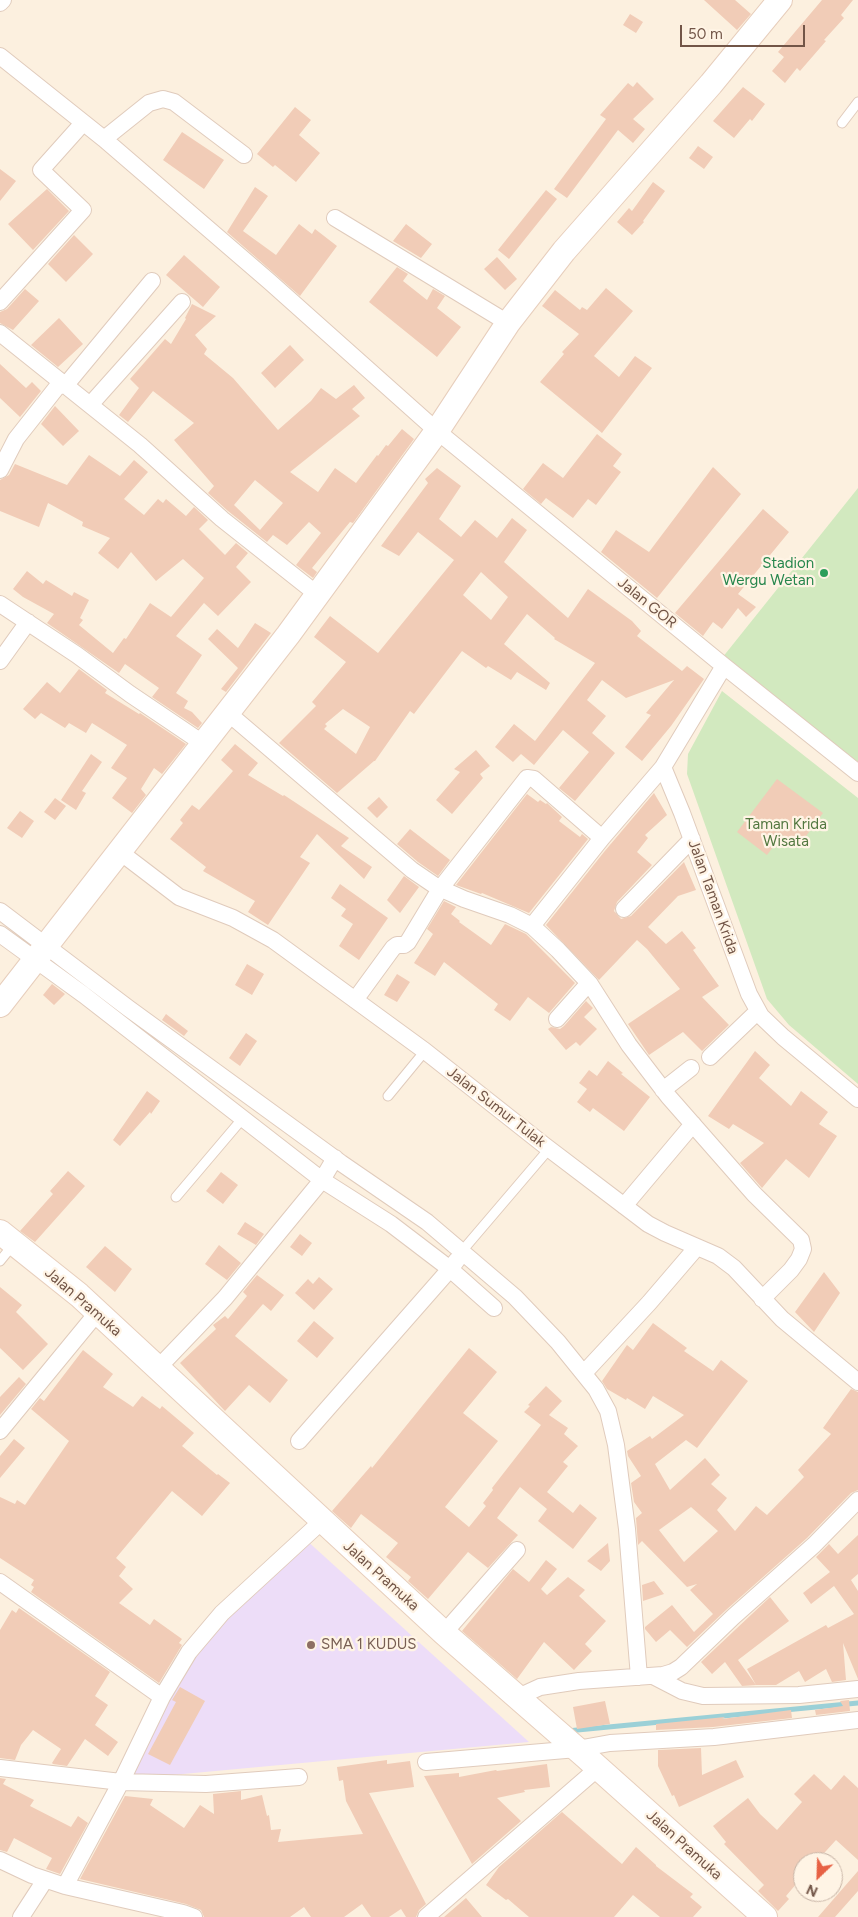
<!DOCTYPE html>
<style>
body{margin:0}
#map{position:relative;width:858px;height:1917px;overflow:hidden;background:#fcf0df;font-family:Figtree,sans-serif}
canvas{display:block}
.north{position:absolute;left:793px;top:1852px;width:50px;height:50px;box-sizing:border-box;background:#fff4e5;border:1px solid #c7b4a6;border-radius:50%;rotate:204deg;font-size:14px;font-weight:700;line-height:20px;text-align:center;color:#725547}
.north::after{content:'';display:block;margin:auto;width:18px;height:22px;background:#e76144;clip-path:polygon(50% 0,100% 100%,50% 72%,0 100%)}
.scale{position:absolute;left:680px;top:25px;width:125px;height:22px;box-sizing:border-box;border:2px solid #725547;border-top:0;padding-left:6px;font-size:15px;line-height:18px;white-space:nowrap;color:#725547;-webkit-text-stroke:4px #fff4e5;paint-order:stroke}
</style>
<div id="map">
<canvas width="858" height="1917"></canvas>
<div class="north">N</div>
<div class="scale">50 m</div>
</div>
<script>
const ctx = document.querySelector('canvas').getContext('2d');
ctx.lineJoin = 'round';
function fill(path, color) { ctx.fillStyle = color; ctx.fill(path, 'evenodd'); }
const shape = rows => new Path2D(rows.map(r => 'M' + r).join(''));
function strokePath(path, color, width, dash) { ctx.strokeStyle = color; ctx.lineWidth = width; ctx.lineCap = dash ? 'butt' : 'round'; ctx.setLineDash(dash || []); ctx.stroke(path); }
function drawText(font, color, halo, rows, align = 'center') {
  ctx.font = font + ' Figtree,sans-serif'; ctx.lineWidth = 4.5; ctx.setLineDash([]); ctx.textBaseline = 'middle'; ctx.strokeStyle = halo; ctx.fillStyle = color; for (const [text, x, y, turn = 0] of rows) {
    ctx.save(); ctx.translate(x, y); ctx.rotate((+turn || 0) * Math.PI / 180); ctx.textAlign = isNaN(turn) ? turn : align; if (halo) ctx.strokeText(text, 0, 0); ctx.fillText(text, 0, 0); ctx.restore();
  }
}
const education = shape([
 [304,1538,529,1742,129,1779,186,1664,213,1626]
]);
const green = shape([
 [858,488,858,762,722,658],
 [722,691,858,798,858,1084,789,1025,767,999,687,774,688,754]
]);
const stream = shape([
 [567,1731,858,1703]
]);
const building = shape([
 [704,0,735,0,751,14,737,30],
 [822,0,853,0,841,15,844,18,824,40,826,41,800,71,797,68,785,83,772,71,784,57,778,52],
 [630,14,643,22,636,33,623,25],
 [637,82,654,99,633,119,645,129,633,143,618,130,567,198,554,189,606,119,600,115,628,83,633,87],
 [743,87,765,104,752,121,750,119,734,138,713,121],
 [295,107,311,120,299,135,320,153,296,182,275,165,273,167,257,154],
 [182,132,224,160,204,189,163,160],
 [698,146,713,157,704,169,689,158],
 [0,169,16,181,0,201],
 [653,182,665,191,643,221,644,222,632,235,617,222,629,208,632,211],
 [255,187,268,196,243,231,276,255,299,224,312,234,315,229,337,246,300,296,227,232],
 [47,189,69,211,33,250,8,224],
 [546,190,557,199,509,259,498,250],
 [406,224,432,244,421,258,393,241],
 [74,235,93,254,66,282,48,264],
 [184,255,220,287,203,307,166,275],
 [497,257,517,279,505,290,484,269],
 [397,267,408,274,403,281,427,300,433,289,445,296,437,308,461,327,437,357,369,302],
 [606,288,633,311,594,356,619,377,635,356,652,368,602,433,540,382,564,354,562,352,579,334,542,306,555,290,580,310,582,307,587,310],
 [25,289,39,301,13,330,0,323,0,312,7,309],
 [192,304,216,316,195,335,207,349,204,354,233,378,278,430,311,401,321,388,336,399,354,385,365,398,352,409,360,416,290,472,318,492,335,468,356,483,377,455,378,456,386,445,388,446,402,429,414,439,353,523,350,522,312,568,317,572,313,578,296,565,321,533,309,522,287,545,273,535,267,542,228,511,208,493,214,486,174,440,194,423,153,391,128,422,119,415,139,388,130,379,165,339,171,344,186,319,185,318],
 [255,480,283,503,260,530,234,505],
 [59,318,83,344,58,367,31,345],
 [290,345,304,360,275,388,261,373],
 [0,364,26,388,32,382,41,391,20,417,0,398],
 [55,406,79,431,63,446,41,424],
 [597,434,622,454,613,466,621,472,596,505,588,499,573,518,546,498,541,504,523,489,543,463,563,478],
 [89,455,120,476,134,460,148,472,124,499,144,515,158,499,163,503,166,499,186,516,194,507,208,520,199,529,225,555,236,543,248,553,236,567,251,582,218,616,204,603,176,636,202,655,176,693,188,701,184,708,192,712,202,723,198,728,152,697,159,688,125,664,119,673,47,623,54,614,23,597,13,589,27,571,43,584,46,580,72,596,74,592,89,600,80,618,83,620,79,625,113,653,124,638,126,639,150,603,171,617,204,578,183,559,156,581,131,552,118,569,98,553,110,538,82,526,83,522,48,503,39,527,0,511,0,480,9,475,15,464,67,485],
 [713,467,741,494,657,598,601,552,616,530,649,552],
 [437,468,461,486,439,519,461,537,475,520,497,538,512,518,527,530,504,562,568,618,588,589,632,621,641,631,637,636,682,671,687,666,704,679,671,726,642,761,625,747,651,715,646,713,674,680,626,698,602,680,587,700,606,716,592,733,615,753,575,801,559,788,589,752,563,730,534,765,521,754,513,762,495,747,514,724,535,741,595,663,554,639,555,638,527,614,504,644,550,683,546,690,517,672,511,680,488,666,486,668,462,651,414,714,410,711,375,761,374,761,337,793,279,743,316,706,312,702,346,662,314,637,330,616,378,653,454,560,418,532,399,556,381,546,428,483,425,479],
 [481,572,508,597,491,620,463,595],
 [343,709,370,727,356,754,324,729,327,726,325,724],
 [763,509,789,532,738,594,756,607,746,617,738,608,722,629,713,622,703,636,675,613],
 [255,623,271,633,226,692,221,689,238,668,208,639,217,629,238,648],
 [79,669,107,690,105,693,139,714,140,713,186,744,162,774,154,768,141,789,146,795,132,813,112,798,127,778,111,768,127,745,92,723,86,733,69,723,65,728,41,713,35,719,23,709,47,682,60,693],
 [235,744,258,763,248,775,283,796,284,795,349,838,341,846,372,867,364,879,317,834,300,857,310,863,268,925,248,912,255,901,203,871,206,867,170,839,183,823,180,820,192,805,199,810,233,771,221,760],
 [476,750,490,766,480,774,483,778,452,814,436,800,460,772,454,769],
 [91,754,102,762,82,791,86,793,76,810,61,800],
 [777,779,823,813,798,847,782,835,767,855,737,832],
 [654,793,667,815,645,835,648,838,637,852,652,865,617,902,614,911,621,919,631,916,684,862,696,890,678,896,648,927,666,944,682,931,696,948,693,950,719,986,702,997,729,1025,702,1051,683,1032,649,1055,628,1024,680,989,647,949,637,940,599,980,546,925,604,852],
 [527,794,538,802,540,800,546,804,547,803,562,817,559,821,580,837,582,834,588,839,529,913,482,893,481,894,456,885],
 [379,797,388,807,377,818,367,808],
 [55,798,66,806,55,820,44,812],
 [20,811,34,821,22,838,7,828],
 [410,829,450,860,438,876,418,862,397,844],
 [404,876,419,887,400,913,387,900],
 [340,884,388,918,359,960,339,946,353,924,341,916,346,909,331,898],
 [444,901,456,907,451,914,460,921,459,922,491,945,505,924,526,934,575,983,549,1013,528,997,510,1021,494,1010,498,1004,444,962,435,976,414,963,433,934,427,929],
 [247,964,264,974,252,995,235,985],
 [397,974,410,982,397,1002,384,995],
 [52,984,65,994,54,1005,43,995],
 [586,1001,593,1008,584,1017,597,1029,580,1046,576,1042,566,1050,548,1029,551,1027,560,1029,564,1026],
 [166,1014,188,1031,184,1036,162,1020],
 [246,1033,257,1041,240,1066,229,1058],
 [755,1051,770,1065,759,1078,791,1106,801,1091,828,1112,819,1124,837,1136,809,1178,786,1159,762,1188,740,1163,764,1143,733,1124,729,1129,708,1116],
 [608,1061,623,1073,621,1074,650,1097,624,1131,593,1108,590,1112,577,1102,587,1089,579,1083,589,1070,597,1076],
 [147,1091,160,1101,151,1114,150,1112,120,1146,113,1140],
 [68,1171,85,1186,35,1242,20,1231,53,1194,50,1191],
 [221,1172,238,1185,223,1204,206,1191],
 [245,1222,264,1234,256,1245,237,1234],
 [300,1234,312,1243,302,1256,290,1247],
 [219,1245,241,1263,227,1280,205,1264],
 [105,1246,132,1269,115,1292,86,1267],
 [824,1272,840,1293,814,1332,795,1312],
 [257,1275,284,1295,271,1311,263,1304,235,1336,288,1380,270,1403,249,1385,225,1411,180,1363,216,1329,213,1325,225,1316,228,1319,247,1296,243,1292],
 [319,1277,333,1289,314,1310,295,1293,308,1279,313,1284],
 [0,1287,22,1305,16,1312,48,1344,23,1370,0,1348],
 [314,1321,334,1338,317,1358,297,1341],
 [653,1323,687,1348,684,1351,713,1371,721,1360,748,1381,697,1448,686,1440,655,1464,670,1490,705,1458,720,1475,711,1484,727,1498,717,1510,735,1531,756,1506,767,1515,804,1477,798,1470,831,1434,823,1428,851,1389,858,1392,858,1490,851,1493,807,1538,726,1610,687,1647,670,1630,656,1642,645,1629,645,1627,672,1605,694,1632,713,1614,690,1590,697,1584,687,1587,642,1541,638,1545,636,1518,642,1513,634,1502,631,1483,641,1476,628,1456,627,1451,650,1436,652,1439,684,1415,653,1396,645,1409,627,1398,626,1400,607,1389,602,1381,627,1345,633,1350],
 [691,1507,718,1531,684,1562,659,1530],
 [469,1348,497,1372,463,1413,498,1441,445,1507,469,1527,486,1506,483,1503,493,1490,492,1488,541,1425,524,1412,530,1406,528,1405,546,1386,562,1401,549,1415,568,1428,564,1434,578,1446,563,1462,568,1466,547,1492,573,1513,580,1504,597,1518,573,1549,538,1521,547,1509,520,1487,497,1518,518,1535,488,1568,468,1552,428,1599,408,1581,411,1577,386,1557,398,1543,361,1514,351,1528,332,1511,371,1466,372,1468],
 [83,1350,113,1374,103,1387,133,1407,142,1396,160,1409,162,1406,194,1433,182,1446,217,1475,218,1474,230,1483,202,1516,172,1491,116,1558,126,1567,119,1576,133,1589,119,1603,150,1625,154,1619,182,1639,179,1643,182,1645,159,1683,31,1592,34,1587,31,1585,34,1580,0,1558,0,1497,15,1504,17,1500,25,1505,69,1441,31,1409,40,1398,44,1401],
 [19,1377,26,1384,0,1415,0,1397],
 [14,1439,25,1448,0,1478,0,1456],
 [858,1535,858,1574,851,1580,858,1591,858,1679,843,1643,846,1680,832,1682,826,1669,805,1682,799,1671,776,1685,756,1685,747,1669,826,1625,828,1628,854,1614,834,1586,811,1604,803,1593,830,1572,816,1557,829,1544,838,1554],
 [608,1543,610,1561,601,1571,587,1561],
 [546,1560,557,1569,541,1589,547,1595,568,1577,585,1590,579,1596,606,1621,585,1644,592,1651,574,1670,544,1642,517,1679,462,1631,513,1569,529,1582],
 [654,1581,664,1594,643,1601,642,1585],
 [770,1597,789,1621,738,1660,756,1685,742,1686,725,1662,712,1674,701,1662],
 [19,1608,110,1672,95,1696,108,1705,95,1725,118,1742,108,1756,85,1739,67,1766,53,1764,52,1763,61,1749,33,1730,21,1745,15,1760,0,1758,0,1630,12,1610,16,1613],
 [180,1687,205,1701,170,1765,148,1754,176,1702,172,1700],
 [849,1700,850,1711,816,1715,815,1710,843,1706,840,1701],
 [605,1701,610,1724,577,1729,573,1707],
 [791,1710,792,1718,713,1727,656,1730,656,1724,725,1717,722,1719],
 [701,1748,702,1775,736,1760,744,1777,679,1807,674,1795,672,1796,658,1766,658,1750],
 [387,1760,387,1764,410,1761,414,1787,369,1793,426,1904,419,1910,416,1917,406,1917,401,1909,389,1917,371,1917,362,1904,344,1917,311,1917,304,1907,290,1917,204,1917,201,1910,186,1904,80,1879,125,1796,153,1799,150,1805,184,1828,200,1805,214,1814,213,1794,241,1791,241,1800,262,1795,267,1816,269,1815,271,1830,281,1829,278,1842,363,1834,346,1801,343,1780,339,1781,337,1767],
 [547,1764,550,1787,524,1790,525,1792,497,1798,521,1821,472,1864,424,1776,459,1773,459,1777,496,1770,497,1771],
 [814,1774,831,1790,844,1775,858,1788,858,1860,836,1840,816,1862,803,1862,803,1876,786,1896,789,1899,778,1911,758,1891,764,1885,724,1844,726,1842,713,1826,748,1798,760,1814,777,1830,802,1802,794,1794],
 [0,1778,6,1779,3,1784,34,1800,30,1806,71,1827,78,1816,88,1823,60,1874,46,1869,52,1858,14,1838,7,1852,0,1850],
 [562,1812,622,1864,636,1847,656,1865,656,1866,693,1894,690,1897,702,1907,693,1917,660,1917,633,1895,614,1917,529,1917,508,1899,506,1900,486,1885,499,1867],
 [858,1871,858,1891,835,1917,818,1917],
 [466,1898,482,1917,444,1917]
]);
const lane = shape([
 [842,123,858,102],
 [388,1096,425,1051],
 [176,1197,243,1118],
 [462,1251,549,1149],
 [0,1261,13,1245]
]);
const street = shape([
 [0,3,3,0],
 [0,56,104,139,270,282,437,431,724,666,858,773],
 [104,139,149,103,163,99,174,102,244,155],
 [335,218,508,323],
 [0,302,83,210,41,170,83,123],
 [0,333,140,445,222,519,318,595],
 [65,386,152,281],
 [90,405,182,302],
 [0,470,16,439,61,382],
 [0,604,77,655,130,694,204,744],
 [0,661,28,622],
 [724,666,663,767,682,813,749,994,761,1016,783,1037,858,1099],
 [228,713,412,870,437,887,464,899,510,915,532,926,558,950,590,984,629,1045,668,1096,754,1194,801,1240,803,1249,799,1259,791,1270,762,1299],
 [120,852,179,897,233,918,273,940,425,1051,544,1145,648,1224,665,1233,718,1256,734,1268,782,1319,858,1382],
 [624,909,692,839],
 [0,911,128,1008,341,1163,427,1222,515,1297,558,1342,596,1389,608,1411,616,1445,627,1529,639,1677],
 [532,926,602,838,663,767],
 [0,934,84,995,322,1180,225,1298,158,1368],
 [355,1000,393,948,397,945,404,945,408,942,440,889,527,778,534,779,602,838],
 [557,1019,589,983],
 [710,1057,758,1011],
 [663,1090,691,1068],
 [335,1158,322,1180,391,1224,450,1269,457,1260],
 [624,1206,693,1124],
 [584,1373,649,1303,697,1247],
 [0,1431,97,1313],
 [299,1441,450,1269,494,1308],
 [0,1582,162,1697],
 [444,1633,517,1550],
 [653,1676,682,1691,703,1696,799,1695,858,1689],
 [516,1698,540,1687,579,1681,663,1675,673,1672,681,1667,733,1617,814,1545,858,1500],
 [426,1762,577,1749,610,1743,714,1737,858,1720],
 [0,1768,121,1782,206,1784,299,1777],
 [0,1860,32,1875,65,1886,183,1913,194,1917],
 [65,1886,121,1782,162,1697,189,1652,222,1613,322,1521],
 [21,1917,45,1880],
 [426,1917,598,1768]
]);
const secondary = shape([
 [0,1005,288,635,437,431,508,323,564,251,711,84,780,0],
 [0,1232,79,1295,444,1633,586,1757,765,1917]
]);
const markers = [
 [824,573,5,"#2e9e5b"],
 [311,1645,5,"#8d6e63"]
];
const leisureNames = [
 ["Stadion",814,564],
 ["Wergu Wetan",814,581]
];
const streetNames = [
 ["Jalan GOR",647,603,39],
 ["Jalan Taman Krida",713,897,70],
 ["Jalan Sumur Tulak",496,1107,38],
 ["Jalan Pramuka",83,1302,41],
 ["Jalan Pramuka",381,1576,42],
 ["Jalan Pramuka",684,1845,42]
];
const parkNames = [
 ["Taman Krida",786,825],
 ["Wisata",786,842]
];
const educationNames = [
 ["SMA 1 KUDUS",321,1645]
];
fill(education, '#edddf8');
fill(green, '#d2e9bf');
strokePath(stream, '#9bd0d7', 5);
fill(building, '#f1ccb7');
strokePath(lane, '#e0cbbc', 11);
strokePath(street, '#e0cbbc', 18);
strokePath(secondary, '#e7cebc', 26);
strokePath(lane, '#fff', 9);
strokePath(street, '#fff', 16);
strokePath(secondary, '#fff', 24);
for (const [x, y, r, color] of markers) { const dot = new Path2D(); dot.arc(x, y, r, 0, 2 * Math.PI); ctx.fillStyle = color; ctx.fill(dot); strokePath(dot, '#fff4e5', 2); }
drawText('15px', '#27864d', '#fff4e5', leisureNames, 'right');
drawText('15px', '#725547', '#fff4e5', streetNames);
drawText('15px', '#537840', '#fff4e5', parkNames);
drawText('15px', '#785e54', '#fff4e5', educationNames, 'left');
</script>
